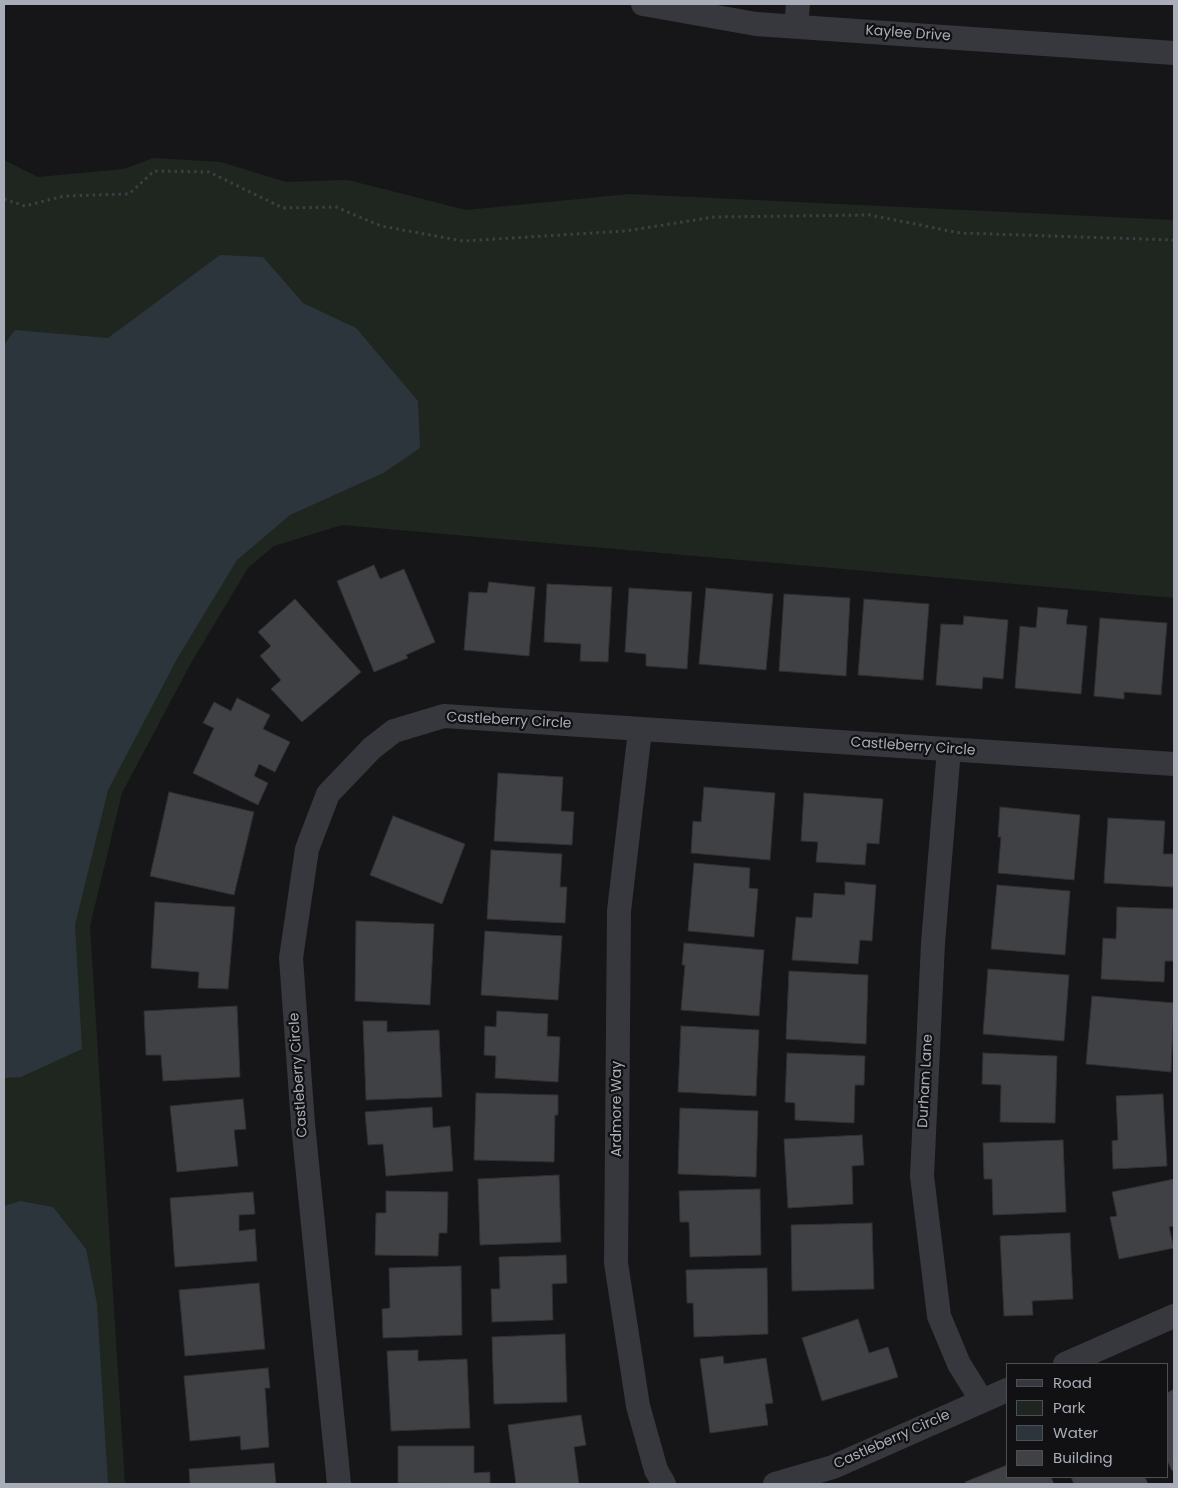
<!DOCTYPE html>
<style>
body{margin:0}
#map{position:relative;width:1178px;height:1488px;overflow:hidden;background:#161618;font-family:Poppins,sans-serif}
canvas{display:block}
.frame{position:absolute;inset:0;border:5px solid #a8adb8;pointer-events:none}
.legend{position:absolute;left:1006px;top:1363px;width:162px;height:115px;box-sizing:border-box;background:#111113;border:1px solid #4d4f55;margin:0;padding:6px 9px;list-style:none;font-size:15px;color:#a8adb8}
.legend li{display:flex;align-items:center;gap:10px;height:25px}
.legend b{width:25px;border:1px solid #4d4f55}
</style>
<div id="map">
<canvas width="1178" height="1488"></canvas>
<div class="frame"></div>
<ul class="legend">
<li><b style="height:6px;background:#37383d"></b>Road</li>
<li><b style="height:14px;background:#1e261f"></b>Park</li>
<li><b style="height:14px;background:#2c353c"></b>Water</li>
<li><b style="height:14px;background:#404145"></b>Building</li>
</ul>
</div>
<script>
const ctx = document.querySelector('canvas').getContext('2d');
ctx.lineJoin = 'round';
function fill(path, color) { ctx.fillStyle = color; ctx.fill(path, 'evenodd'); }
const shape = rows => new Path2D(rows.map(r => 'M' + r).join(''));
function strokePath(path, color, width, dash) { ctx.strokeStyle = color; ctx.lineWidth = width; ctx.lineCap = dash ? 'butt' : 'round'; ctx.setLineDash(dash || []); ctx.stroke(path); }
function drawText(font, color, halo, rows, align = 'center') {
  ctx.font = font + ' Poppins,sans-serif'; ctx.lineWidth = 4.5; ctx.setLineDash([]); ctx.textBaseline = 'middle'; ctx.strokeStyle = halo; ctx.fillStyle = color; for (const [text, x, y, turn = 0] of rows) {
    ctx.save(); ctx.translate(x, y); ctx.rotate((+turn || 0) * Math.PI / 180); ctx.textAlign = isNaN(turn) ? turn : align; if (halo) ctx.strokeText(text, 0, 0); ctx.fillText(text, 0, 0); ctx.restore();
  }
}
const green = shape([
 [153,158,221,162,286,182,348,180,466,210,629,194,1174,220,1174,598,342,525,274,546,248,568,191,663,122,793,90,926,125,1484,4,1484,4,160,38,177,124,169]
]);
const water = shape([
 [220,255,263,257,303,303,356,328,418,401,420,448,383,473,290,515,237,560,178,657,108,790,75,925,82,1049,21,1077,4,1078,4,345,15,330,108,338],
 [20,1201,53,1207,86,1249,97,1304,108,1484,4,1484,4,1206]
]);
const building = shape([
 [374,565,380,579,404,569,435,642,406,655,408,658,374,672,337,581,374,565],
 [489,582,535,587,529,656,464,650,469,592,487,593,489,582],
 [547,584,612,587,608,662,580,661,581,644,544,642,547,584],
 [629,588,692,592,687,669,646,666,646,654,625,652,629,588],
 [706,588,773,594,766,670,699,664,706,588],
 [784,594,850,598,846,676,779,671,784,594],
 [295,599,361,672,302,722,271,689,281,680,260,656,271,646,258,632,295,599],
 [864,599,929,604,923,680,858,675,864,599],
 [1038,607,1068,610,1066,624,1087,626,1081,694,1015,688,1020,626,1036,628,1038,607],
 [964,616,1008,620,1003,679,983,677,982,689,936,685,941,624,963,625,964,616],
 [1100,618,1167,623,1161,695,1124,692,1124,699,1094,696,1100,618],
 [237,698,270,715,263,729,290,742,275,772,259,764,254,776,268,783,258,805,193,773,214,728,203,723,214,702,231,711,237,698],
 [498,773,563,777,561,811,574,812,572,845,494,841,498,773],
 [704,787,775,793,770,860,691,853,693,821,701,822,704,787],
 [169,792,254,812,234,895,150,876,169,792],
 [804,793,883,799,879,844,867,843,865,865,816,862,818,842,801,841,804,793],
 [1000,807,1080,815,1074,880,998,873,1001,837,998,837,1000,807],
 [393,816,465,844,442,904,370,875,393,816],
 [1108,818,1165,821,1163,854,1174,854,1174,887,1104,883,1108,818],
 [491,850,562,854,560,887,567,887,565,923,487,919,491,850],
 [694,863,750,868,749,888,758,889,754,937,688,931,694,863],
 [845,882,876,885,872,941,860,940,858,964,792,960,796,917,812,918,814,893,845,895,845,882],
 [997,885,1070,891,1065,955,991,949,997,885],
 [155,902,235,907,228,989,198,988,199,972,151,968,155,902],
 [1117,907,1174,909,1174,961,1165,961,1164,982,1101,979,1103,938,1116,939,1117,907],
 [356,921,434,924,430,1005,355,1001,356,921],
 [485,931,562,936,558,1000,481,995,485,931],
 [684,943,764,950,759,1016,681,1010,685,965,682,965,684,943],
 [988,969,1069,975,1064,1041,983,1034,988,969],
 [789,971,868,975,866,1044,786,1039,789,971],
 [1092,996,1174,1003,1171,1072,1086,1064,1092,996],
 [237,1006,240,1077,163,1081,161,1055,146,1055,144,1011,237,1006],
 [497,1011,548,1014,547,1036,560,1037,558,1082,495,1078,496,1056,484,1055,485,1026,496,1027,497,1011],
 [363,1021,387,1021,387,1032,439,1030,442,1097,366,1100,363,1021],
 [681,1026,759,1030,756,1096,678,1092,681,1026],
 [787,1053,865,1056,864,1085,855,1085,854,1123,795,1120,795,1103,785,1102,787,1053],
 [983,1053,1057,1056,1055,1123,1000,1122,1001,1085,982,1084,983,1053],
 [476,1093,558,1095,558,1115,555,1115,554,1162,474,1160,476,1093],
 [1163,1094,1167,1166,1113,1169,1112,1141,1118,1140,1116,1096,1163,1094],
 [243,1099,246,1129,234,1130,238,1166,177,1172,170,1106,243,1099],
 [432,1107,433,1128,450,1126,453,1171,386,1176,383,1144,368,1145,365,1112,432,1107],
 [680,1108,758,1111,756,1177,678,1174,680,1108],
 [862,1135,864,1165,852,1166,853,1204,788,1208,784,1139,862,1135],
 [1063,1140,1066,1212,993,1215,992,1179,984,1179,983,1143,1063,1140],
 [559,1175,561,1242,480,1245,478,1179,559,1175],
 [1174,1179,1174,1226,1169,1227,1174,1248,1119,1259,1110,1217,1117,1216,1112,1192,1174,1179],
 [760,1189,761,1255,690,1257,689,1222,680,1222,679,1191,760,1189],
 [386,1191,448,1192,447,1233,439,1233,438,1256,375,1255,376,1213,386,1213,386,1191],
 [253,1192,255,1214,239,1215,239,1231,255,1229,257,1261,175,1267,170,1198,253,1192],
 [872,1223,874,1289,792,1291,791,1225,872,1223],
 [1070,1233,1073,1299,1032,1301,1033,1315,1004,1316,1000,1236,1070,1233],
 [566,1255,567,1283,552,1284,553,1320,492,1322,491,1289,500,1289,499,1257,566,1255],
 [461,1266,462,1335,383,1338,382,1309,390,1308,389,1268,461,1266],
 [767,1268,768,1334,694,1337,693,1303,687,1303,686,1270,767,1268],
 [259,1283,265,1349,185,1356,179,1290,259,1283],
 [858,1319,869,1353,888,1347,898,1377,822,1401,802,1338,858,1319],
 [565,1334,567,1402,494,1404,492,1337,565,1334],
 [418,1350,418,1361,467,1359,470,1428,391,1431,387,1351,418,1350],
 [723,1356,724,1364,766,1358,773,1403,765,1404,768,1425,710,1433,700,1359,723,1356],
 [268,1368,270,1388,265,1388,269,1447,241,1450,240,1436,190,1441,184,1376,268,1368],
 [1174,1389,1174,1470,1172,1471,1167,1460,1167,1393,1174,1389],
 [581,1415,586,1445,574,1447,579,1484,516,1484,508,1425,581,1415],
 [398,1446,474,1446,474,1473,490,1472,490,1484,398,1483,398,1446],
 [274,1463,276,1484,190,1484,189,1469,274,1463],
 [1007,1465,1007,1477,1051,1477,1054,1484,966,1484,965,1482,1007,1465],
 [1071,1477,1145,1477,1148,1484,1074,1484,1071,1477]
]);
const path = shape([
 [4,199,25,206,64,196,129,194,154,171,209,172,283,208,336,207,381,226,463,241,625,231,714,217,870,215,960,233,1174,240]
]);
const minor = shape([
 [643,4,756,24,1174,53],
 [796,26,798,4],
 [640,730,619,911,616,1263,638,1406,656,1470,664,1484],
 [949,749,933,943,922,1176,939,1316,959,1364,982,1401],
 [1065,1364,1174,1316],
 [339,1484,303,1124,291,958,307,849,328,794,372,748,394,731,444,716,1174,764],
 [775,1484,833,1467,1007,1390]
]);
const streetNames = [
 ["Kaylee Drive",908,34,4],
 ["Castleberry Circle",509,721,3],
 ["Castleberry Circle",913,747,4],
 ["Castleberry Circle",299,1075,-94],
 ["Durham Lane",926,1081,-87],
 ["Ardmore Way",617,1109,-90],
 ["Castleberry Circle",892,1440,-24]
];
fill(green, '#1e261f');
fill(water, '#2c353c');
fill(building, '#404145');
strokePath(building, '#303034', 1);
strokePath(path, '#3d3f44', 3, [2.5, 4]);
strokePath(minor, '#37383d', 24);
drawText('14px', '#a8adb8', '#111113', streetNames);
</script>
